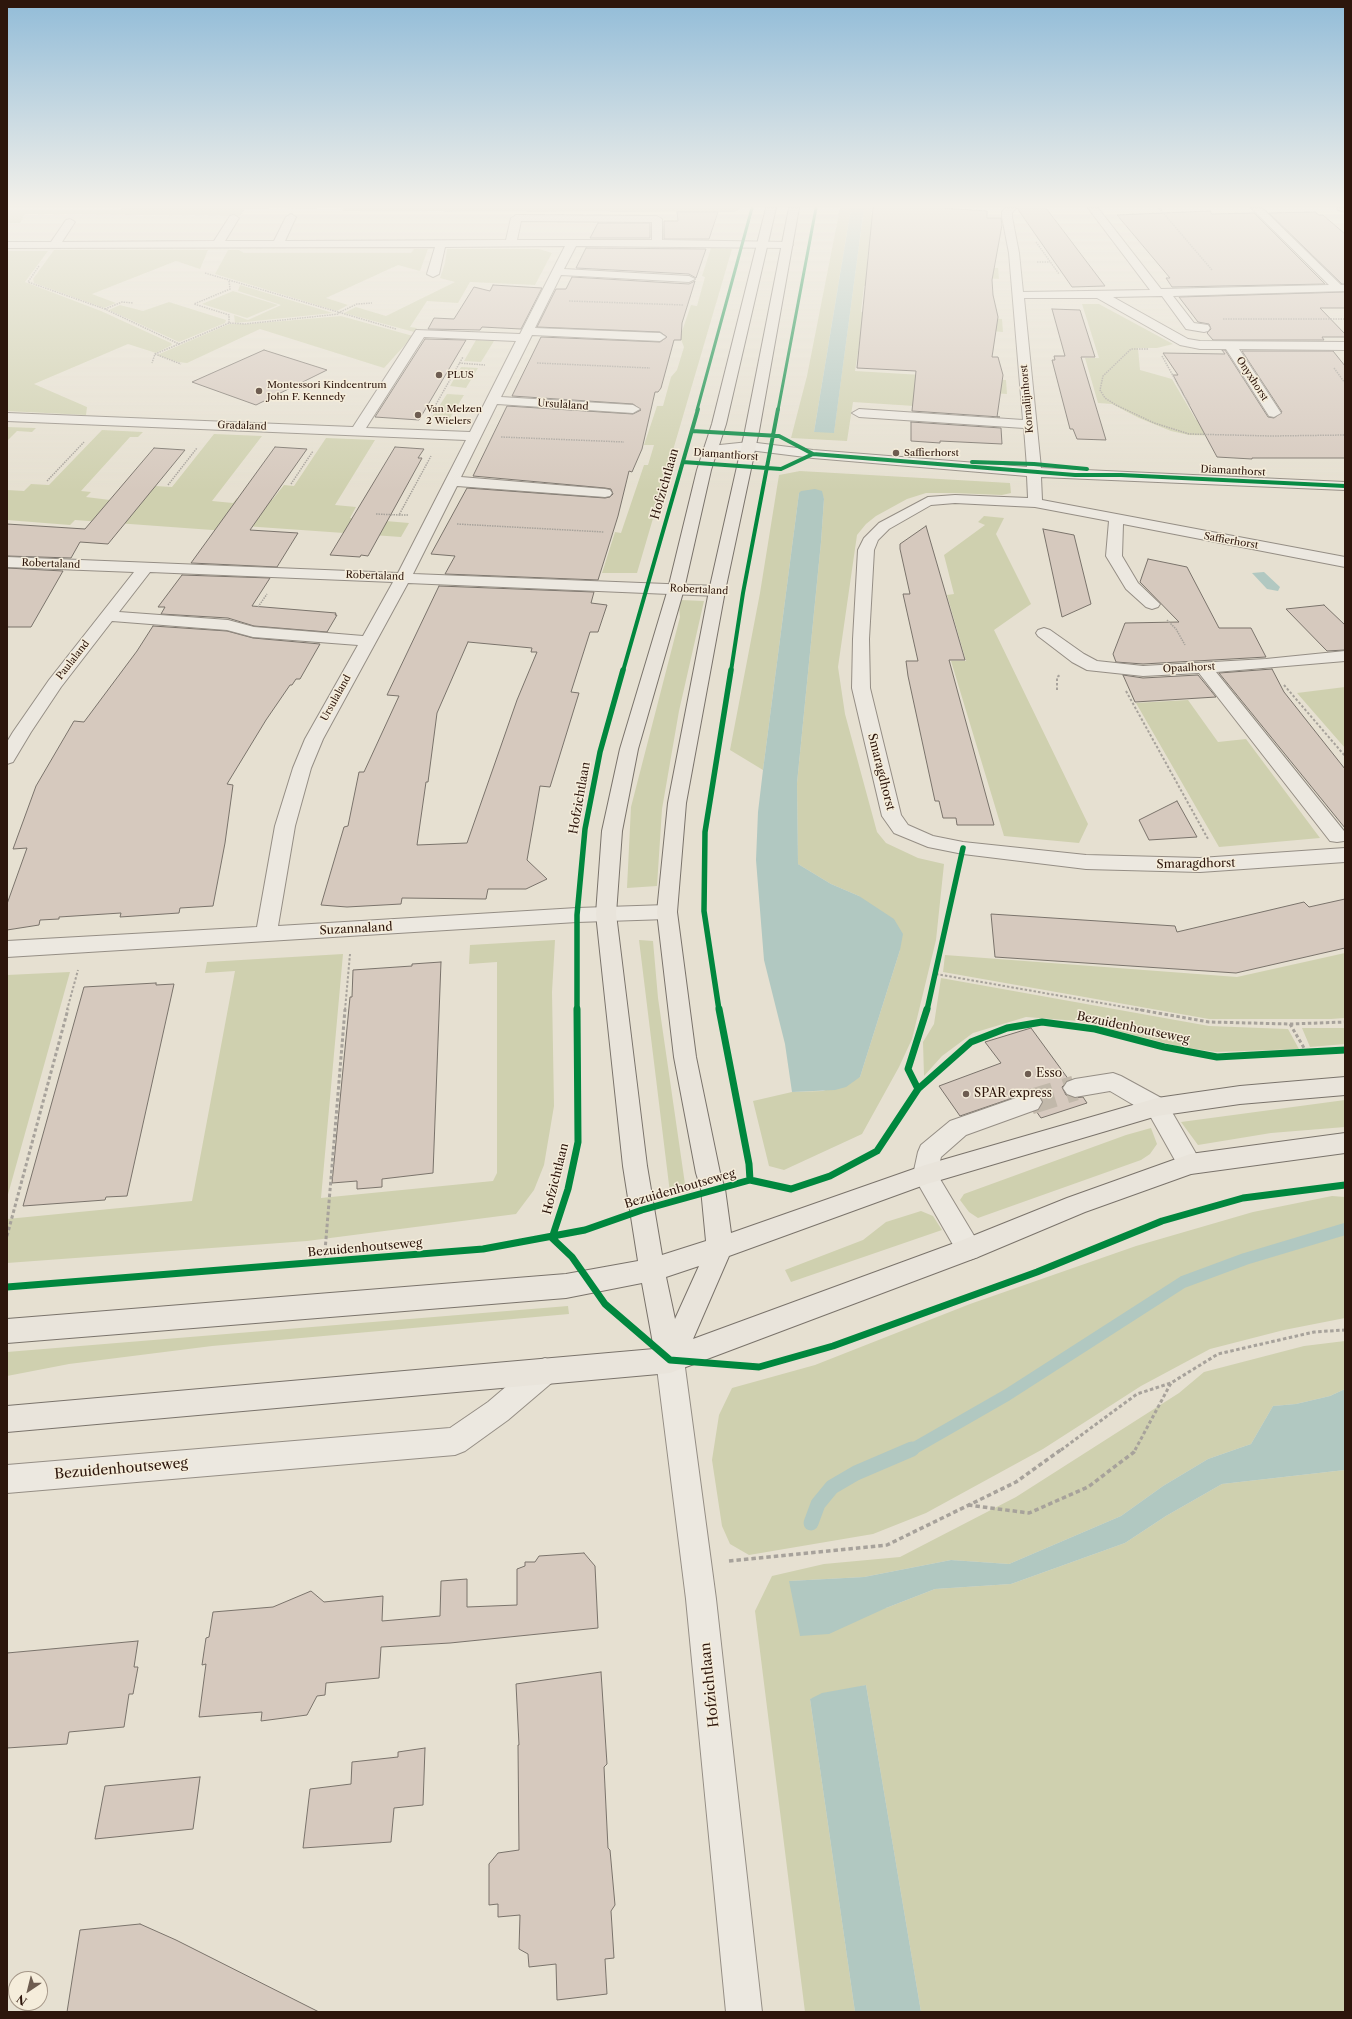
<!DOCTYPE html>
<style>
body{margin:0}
#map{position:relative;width:1352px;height:2019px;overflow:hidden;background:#e6e0d1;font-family:"Libre Caslon Text",serif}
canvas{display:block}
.frame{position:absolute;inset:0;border:8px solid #2d160c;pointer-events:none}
.north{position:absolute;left:8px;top:1971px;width:40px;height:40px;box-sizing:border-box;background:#f5eddb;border:1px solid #a59788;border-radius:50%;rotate:215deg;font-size:11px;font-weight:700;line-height:16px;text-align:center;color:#2d160c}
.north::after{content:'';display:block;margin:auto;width:14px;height:18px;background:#6e5d51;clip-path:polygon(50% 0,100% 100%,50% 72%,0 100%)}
</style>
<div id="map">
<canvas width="1352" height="2019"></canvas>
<div class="frame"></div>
<div class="north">N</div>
</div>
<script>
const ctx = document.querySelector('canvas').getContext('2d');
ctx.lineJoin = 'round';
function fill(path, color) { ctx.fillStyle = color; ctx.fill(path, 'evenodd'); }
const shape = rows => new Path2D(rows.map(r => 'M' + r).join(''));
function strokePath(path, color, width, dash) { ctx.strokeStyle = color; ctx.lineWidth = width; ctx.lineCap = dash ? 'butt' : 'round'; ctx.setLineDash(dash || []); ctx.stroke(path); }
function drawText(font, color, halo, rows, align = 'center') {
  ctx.font = font + ' "Libre Caslon Text",serif'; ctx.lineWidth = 3; ctx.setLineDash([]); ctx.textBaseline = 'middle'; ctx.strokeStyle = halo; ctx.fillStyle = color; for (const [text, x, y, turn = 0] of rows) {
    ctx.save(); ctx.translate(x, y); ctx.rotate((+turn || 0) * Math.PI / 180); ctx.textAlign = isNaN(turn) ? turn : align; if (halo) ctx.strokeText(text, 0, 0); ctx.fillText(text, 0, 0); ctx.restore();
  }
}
const green = shape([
 [121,208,740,208,735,212,342,211,343,208,245,209,240,216,25,214,20,223,7,223,7,210,120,210],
 [840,208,851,208,814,432,834,432,864,208,872,208,871,215,917,218,871,232,867,261,998,268,999,279,972,277,973,292,864,286,861,312,1002,319,1003,332,975,330,975,346,860,339,855,371,1006,380,1007,394,975,392,975,410,853,402,847,441,791,438,807,376],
 [711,248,732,249,637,573,602,573,615,532,621,533,644,465,648,465,654,445,644,445,657,406,663,406,671,377,677,370,684,347,680,337,691,305,697,306,705,277,702,276],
 [414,249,428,249,420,271,398,265,326,298,348,305,337,311,215,274,228,250,239,250,244,253,411,253],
 [447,249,539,249,552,253,535,285,470,282,458,303,427,301,410,327,417,328,414,332,344,313,356,307,386,316,455,282,440,278,445,263],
 [54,250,208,250,200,269,176,261,92,294,116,303,104,308,34,283,33,279],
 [7,251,48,251,25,282,101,311,171,343,172,345,156,353,128,344,34,384,87,407,86,415,7,411],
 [240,285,333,313,235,323,234,315,248,320,281,305,238,291],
 [233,291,278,305,247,318,202,304],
 [169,302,226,320,225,323,179,342,109,310,120,305,143,311],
 [1082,304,1099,304,1173,344,1157,348,1138,348,1140,370,1172,379,1196,420,1330,424,1260,437,1189,435,1171,431,1139,418,1112,404,1098,403,1085,358,1099,358],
 [341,316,413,336,384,368,260,329,187,363,178,362,157,355,229,324,249,324],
 [476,340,494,341,481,362,464,361],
 [461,367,478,368,466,388,450,386],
 [447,394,464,395,450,418,432,417],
 [7,427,36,428,32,432,17,431,7,441],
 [102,430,143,432,138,437,130,437,81,491,91,492,86,497,110,500,155,486,172,487,214,434,262,436,212,501,233,503,237,498,272,500,284,485,294,486,326,438,375,440,335,505,356,507,350,518,409,523,401,537,230,525,226,531,75,520,70,525,7,520,7,490,24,491,31,484,49,485],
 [800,471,1010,483,1011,493,1002,495,954,493,926,493,907,499,876,516,866,524,857,535,838,667,845,714,877,832,886,843,918,858,944,864,936,940,912,1039,899,1067,862,1134,784,1170,769,1166,753,1101,792,1092,823,1091,860,1077,900,950,859,896,831,884,798,864,797,783,821,542,824,499,821,491,799,493,763,770,730,750,760,593,779,475],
 [984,516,1004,518,996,534,1031,604,994,630,1088,824,1079,843,1004,836,951,661,966,661,947,595,954,594,944,555,985,525,978,522],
 [681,600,704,601,679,711,662,809,657,886,627,888,631,807,680,617,679,607],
 [1345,687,1345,748,1297,693],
 [1188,700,1218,742,1246,739,1320,838,1219,847,1136,703],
 [555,940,552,992,554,1106,544,1165,534,1190,516,1214,307,1241,7,1263,7,1219,192,1201,235,971,205,973,207,962,343,954,321,1198,493,1181,497,1173,497,962,469,964,470,945],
 [639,940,653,941,658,998,686,1191,670,1193],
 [1345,953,1345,1018,1331,1019,1209,1019,943,972,945,955,1237,977],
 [70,972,7,1198,7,975],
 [941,978,1209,1026,1288,1029,1299,1049,1216,1052,1181,1047,1078,1021,1026,1017,973,1033,942,1056,924,1076,923,1042,934,1024],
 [1302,1028,1345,1028,1345,1044,1310,1047],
 [1345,1100,1345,1127,1271,1133,1198,1145,1181,1122],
 [1151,1128,1157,1144,1150,1154,1141,1160,978,1218,969,1212,960,1200,964,1194,1126,1135],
 [1332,1196,1345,1197,1345,1318,1284,1330,1210,1349,1141,1386,1043,1449,926,1513,873,1534,749,1555,730,1544,722,1526,712,1460,719,1415,732,1388,815,1365,970,1304,1136,1246,1253,1212],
 [921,1211,933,1216,942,1230,791,1282,785,1270,863,1240,886,1222],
 [568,1306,569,1314,212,1346,69,1364,7,1376,7,1352],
 [1345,1341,1345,1389,1330,1396,1296,1404,1273,1406,1251,1444,1208,1459,1163,1486,1121,1516,1009,1564,951,1560,864,1577,789,1581,886,1608,935,1589,1011,1584,1125,1543,1166,1516,1222,1484,1345,1470,1345,2012,921,2012,866,1685,810,1699,855,2012,805,2012,755,1611,772,1576,824,1564,900,1557,1016,1497,1179,1393,1204,1372,1304,1346]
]);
const water = shape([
 [851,208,864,208,834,433,814,432],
 [815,489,822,491,824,499,821,542,797,783,798,864,831,884,859,896,894,919,903,934,900,950,860,1077,846,1087,835,1090,792,1092,785,1044,764,960,756,860,758,812,763,770,799,493,801,491],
 [1264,572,1280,587,1278,591,1267,589,1252,573],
 [1345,1389,1345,1470,1222,1484,1166,1516,1125,1543,1011,1584,935,1589,886,1608,829,1634,800,1636,789,1581,864,1577,951,1560,1009,1564,1121,1516,1163,1486,1208,1459,1251,1444,1273,1406,1296,1404,1330,1396],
 [866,1685,921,2012,855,2012,810,1699,822,1693]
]);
const streamFar1 = shape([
 [911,1450,1007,1395,1183,1282,1245,1259,1345,1229]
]);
const stream = shape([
 [811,1523,818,1504,832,1487,856,1473,912,1449]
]);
const building = shape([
 [873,208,941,208,987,211,987,218,1001,218,1002,225,992,280,993,295,998,317,992,357,998,357,1003,375,997,417,1000,417,912,411,916,371,857,368,873,208],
 [1017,208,1046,208,1105,286,1072,287,1017,208],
 [1210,211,1212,214,1254,213,1325,284,1172,287,1166,278,1170,278,1117,215,1210,211],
 [677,212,718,212,709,239,664,239,664,221,678,221,677,212],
 [1315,212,1319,215,1323,215,1345,234,1345,284,1342,284,1269,213,1315,212],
 [598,223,650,223,650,238,590,238,598,223],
 [586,248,706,249,696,278,689,274,576,268,586,248],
 [572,277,689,284,695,281,682,323,681,340,674,340,661,388,658,392,655,392,642,449,632,472,629,471,618,516,598,580,445,574,455,556,431,554,467,488,605,498,610,497,613,494,611,489,605,488,473,476,507,406,633,414,641,410,633,404,512,396,541,337,660,342,667,337,660,332,537,327,556,289,566,289,572,277],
 [493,285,542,288,521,329,482,327,480,330,428,329,434,318,454,319,474,287,490,291,493,285],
 [1345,292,1345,308,1320,308,1345,334,1345,337,1322,337,1324,340,1213,340,1207,333,1211,329,1209,324,1198,322,1179,297,1345,292],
 [1052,309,1080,310,1095,357,1081,357,1106,440,1077,439,1073,429,1070,429,1052,360,1055,360,1054,356,1065,356,1052,309],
 [425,339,466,340,419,420,375,417,425,339],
 [264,350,327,370,256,405,192,382,264,350],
 [1222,350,1225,350,1268,417,1274,418,1282,412,1242,351,1333,351,1345,366,1345,458,1252,458,1252,459,1217,457,1173,375,1178,375,1163,353,1225,354,1222,350],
 [911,422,1001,428,1002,444,940,441,940,443,911,441,911,422],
 [275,447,307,449,250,530,298,533,277,567,191,563,275,447],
 [395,447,424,449,418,458,422,458,368,556,361,555,360,557,330,555,395,447],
 [154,448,185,450,108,544,80,542,71,558,7,556,7,524,85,529,154,448],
 [926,526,965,660,949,660,994,825,957,825,956,818,943,818,939,801,935,801,908,676,906,661,918,661,903,594,910,594,900,549,900,544,926,526],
 [1043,529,1074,535,1091,604,1062,617,1043,529],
 [1148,559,1187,567,1219,628,1251,628,1266,657,1143,664,1116,662,1113,654,1125,623,1179,622,1140,582,1148,559],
 [7,568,63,571,31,627,7,627,7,568],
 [182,575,270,578,252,606,336,613,335,615,337,615,327,632,254,626,228,618,161,614,165,607,158,607,182,575],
 [439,586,594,592,591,603,607,605,598,632,590,632,571,692,579,693,550,787,540,786,527,860,547,879,526,889,488,889,486,899,402,898,401,904,347,907,321,905,344,827,348,826,359,772,364,772,399,696,387,695,439,586],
 [468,642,532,648,531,652,537,652,517,700,467,843,417,845,426,782,428,782,437,713,468,642],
 [1324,605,1345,625,1345,650,1327,651,1286,609,1324,605],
 [153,626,227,631,253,638,320,644,300,679,296,679,292,685,290,685,266,720,227,784,233,785,225,843,213,906,180,908,179,913,120,917,121,913,59,917,59,919,40,920,39,925,7,930,7,904,27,848,13,849,36,786,74,721,84,722,137,651,153,626],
 [1272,669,1284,692,1345,769,1345,828,1219,673,1272,669],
 [1123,675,1143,678,1198,675,1216,697,1135,702,1123,675],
 [1177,801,1197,837,1149,840,1139,820,1177,801],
 [1345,899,1345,948,1236,973,995,957,991,914,1175,926,1177,932,1304,902,1309,907,1345,899],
 [441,962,433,1173,382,1179,382,1187,357,1189,357,1181,332,1183,350,997,352,997,353,970,412,966,412,964,441,962],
 [156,983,156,985,174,984,127,1196,106,1197,105,1200,23,1206,84,987,156,983],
 [1031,1028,1069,1080,1062,1087,1066,1095,1074,1098,1083,1097,1087,1103,1041,1118,1036,1111,1039,1110,1043,1101,1038,1094,1030,1092,960,1116,939,1086,1001,1063,985,1042,1031,1028],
 [584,1553,595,1566,598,1628,450,1643,381,1647,379,1678,326,1683,325,1695,317,1696,307,1715,261,1721,262,1712,199,1717,206,1664,202,1665,206,1638,209,1637,213,1612,273,1607,311,1591,324,1602,383,1596,382,1621,440,1616,441,1581,467,1579,467,1607,517,1605,517,1569,525,1566,525,1562,535,1562,539,1556,584,1553],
 [138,1641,134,1667,138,1667,133,1694,129,1694,124,1727,69,1732,67,1744,7,1748,7,1653,138,1641],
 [601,1672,607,1764,604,1767,608,1848,610,1850,615,1905,611,1911,614,1958,605,1959,607,1994,557,2000,556,1964,529,1967,528,1954,519,1949,520,1915,498,1917,498,1904,489,1905,489,1864,498,1853,519,1850,518,1745,519,1745,516,1684,601,1672],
 [425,1748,423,1805,394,1808,391,1842,303,1848,310,1789,351,1784,352,1762,398,1757,398,1752,425,1748],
 [200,1777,193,1829,95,1839,105,1786,200,1777],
 [140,1924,176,1940,319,2012,67,2012,80,1930,140,1924]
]);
const minorTunnel = shape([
 [1030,1102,1075,1088]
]);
const pathFar3 = shape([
 [1159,208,1212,270],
 [1036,242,1059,274],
 [1037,262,1050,262],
 [39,266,28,282,105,309,179,344,155,354,152,363],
 [205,273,396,329],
 [229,281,230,289,194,304,229,315,229,323,245,324,339,314],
 [569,301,684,305],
 [105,309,122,302,133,303],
 [338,313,357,304,372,303],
 [1223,319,1345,319],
 [179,344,229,323],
 [1148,349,1131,349,1103,376,1100,390,1105,398,1116,405,1154,423,1189,434,1271,436,1345,435],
 [155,354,181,364],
 [1162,356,1190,406],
 [459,363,485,365],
 [537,363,650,368],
 [1334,368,1345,383],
 [431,413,463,357],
 [501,437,624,442],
 [47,481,84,442],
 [291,484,313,451],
 [168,485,197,448],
 [376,514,399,515],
 [408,515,399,515,431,456],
 [457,524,604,532],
 [258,607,267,594],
 [1167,620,1176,629,1185,645]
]);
const pathFar2 = shape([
 [1284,685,1345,756],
 [1057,690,1057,677,1060,675],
 [1126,691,1208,839],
 [936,974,1141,1010],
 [67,1010,78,970],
 [345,1010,350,954]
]);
const pathFar1 = shape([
 [1135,1009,1209,1022,1290,1024,1345,1022],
 [1290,1024,1307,1053],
 [7,1236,68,1009],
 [324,1263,345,1009],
 [1061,1450,1137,1394,1171,1383,1218,1354,1314,1332,1345,1330],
 [1135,1450,1171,1383]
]);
const path = shape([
 [968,1505,1029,1513,1088,1487,1134,1452,1136,1449],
 [729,1561,887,1545,1016,1482,1062,1449]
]);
const minor = shape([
 [1005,208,1016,208,1012,213,1012,217,1019,253,1023,292,1150,290,1088,208,1098,208,1161,289,1329,285,1251,208,1262,208,1341,285,1345,285,1345,291,1173,296,1194,323,1208,325,1210,328,1208,331,1204,332,1186,329,1162,296,1113,297,1188,339,1200,341,1345,342,1345,350,1239,349,1281,413,1274,417,1269,416,1226,349,1200,349,1180,345,1097,298,1024,298,1041,468,1345,482,1345,490,1041,477,1042,500,1345,557,1345,567,1123,524,1122,556,1138,583,1160,604,1158,607,1152,609,1146,607,1126,589,1106,556,1109,521,1035,507,955,503,931,505,889,529,878,540,874,550,869,639,870,688,901,815,908,825,933,836,963,842,1086,855,1200,858,1345,848,1345,862,1200,872,1086,869,963,854,928,847,894,833,882,816,852,688,853,639,858,550,864,538,879,523,928,497,955,495,1028,498,1027,476,813,458,749,450,710,454,705,453,703,450,705,447,710,446,749,442,813,450,1027,467,1024,428,859,417,852,413,859,409,1023,420,1009,253,1002,217,1002,212,1005,208],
 [1337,208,1345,208,1345,212,1338,210,1337,208],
 [291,214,296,217,285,241,506,240,511,218,516,215,657,216,662,219,662,240,788,242,793,245,788,248,576,246,564,269,689,276,695,279,689,282,561,275,535,328,660,333,666,337,660,341,532,335,501,397,633,405,640,409,633,413,497,404,461,477,605,489,610,490,612,493,610,496,605,497,457,486,413,574,717,586,723,588,725,591,723,594,717,596,408,583,323,739,311,768,295,826,278,926,577,908,667,905,674,907,677,912,674,917,667,919,577,922,7,957,7,941,257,927,275,826,293,768,305,739,358,645,253,637,227,630,112,621,61,687,31,732,13,762,7,764,7,742,13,732,49,680,134,572,7,567,7,557,398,573,466,440,7,421,7,413,353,427,416,330,520,334,565,246,445,247,439,274,433,277,427,274,435,247,7,248,7,242,51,242,66,220,70,219,75,222,62,242,214,241,230,216,234,215,239,218,225,241,274,241,286,217,291,214],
 [521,221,652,222,652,240,517,240,521,221],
 [424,337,516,341,470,432,366,428,424,337],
 [150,572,393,582,363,636,254,627,228,620,119,612,150,572],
 [1044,628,1050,630,1084,654,1097,661,1143,666,1266,659,1345,651,1345,661,1216,672,1344,831,1344,841,1337,842,1330,841,1199,673,1143,676,1087,670,1072,662,1038,636,1036,633,1038,630,1044,628],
 [1113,1073,1121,1076,1165,1100,1202,1164,1199,1171,1190,1174,1181,1171,1149,1114,1110,1091,1075,1097,1067,1094,1063,1088,1067,1082,1075,1079,1113,1073],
 [1030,1093,1038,1095,1042,1102,1038,1109,966,1135,941,1157,937,1174,982,1249,978,1257,969,1260,960,1257,913,1175,918,1152,921,1145,950,1121,1030,1093],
 [670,1347,680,1351,684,1360,716,1599,762,2012,726,2012,686,1599,656,1360,660,1351,670,1347],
 [545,1358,555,1362,559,1371,555,1380,508,1420,465,1451,455,1455,7,1493,7,1465,450,1428,488,1402,535,1362,545,1358]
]);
const major = shape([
 [766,208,776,208,726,424,711,470,684,589,638,749,622,831,616,914,647,1166,662,1255,706,1241,701,1189,696,1173,674,1057,657,912,668,803,709,591,745,431,789,208,799,208,759,431,725,591,686,803,677,912,696,1057,720,1173,725,1189,731,1233,925,1165,1157,1098,1240,1086,1345,1077,1345,1095,1240,1104,1157,1116,927,1184,729,1256,693,1339,960,1241,1067,1198,1190,1154,1345,1133,1345,1153,1191,1174,1085,1212,978,1257,670,1373,7,1432,7,1406,654,1349,642,1283,566,1298,7,1343,7,1319,566,1274,638,1261,623,1166,596,914,602,831,620,749,668,589,697,470,712,424,766,208],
 [699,1266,675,1319,666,1277,699,1266]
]);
const cyclewayFar3 = shape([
 [697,410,752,208],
 [778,410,816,208]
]);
const cyclewayFar2 = shape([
 [692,431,779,436,813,454,1075,475,1121,475,1345,486],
 [683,462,781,469,813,454],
 [972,462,1034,464,1087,469],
 [623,671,698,409],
 [731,671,743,593,778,409]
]);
const cyclewayFar1 = shape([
 [577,1010,577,915,585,829,600,752,623,670],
 [719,1010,704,911,705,832,731,670],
 [927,1010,963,848]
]);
const cycleway = shape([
 [577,1009,578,1142,568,1189,552,1238,572,1257,605,1304,670,1360,759,1367,833,1346,1037,1272,1162,1221,1243,1198,1345,1185],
 [719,1009,749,1164,750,1180],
 [918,1089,908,1069,927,1009],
 [7,1287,483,1249,585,1230,642,1210,750,1180,791,1189,830,1176,877,1151,918,1089,971,1042,1007,1028,1042,1022,1095,1029,1164,1047,1217,1057,1345,1050]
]);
const markers = [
 [439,375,4,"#6e5d51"],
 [259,391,4,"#6e5d51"],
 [418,415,4,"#6e5d51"],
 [896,453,4,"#6e5d51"],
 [1028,1074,4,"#6e5d51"],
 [966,1094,4,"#6e5d51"]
];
const farPoinames = [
 ["PLUS",447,375],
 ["Montessori Kindcentrum",267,385],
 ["John F. Kennedy",267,397],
 ["Van Melzen",426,409],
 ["2 Wielers",426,421],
 ["Saffierhorst",904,453]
];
const farStreetnames = [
 ["Onyxhorst",1252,379,57],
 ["Kornalijnhorst",1027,399,-95],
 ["Ursulaland",563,405,4],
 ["Gradaland",242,426,2],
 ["Diamanthorst",726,455,4],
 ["Diamanthorst",1233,471,3],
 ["Saffierhorst",1231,541,10],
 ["Robertaland",51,564,2],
 ["Robertaland",375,576,2],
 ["Robertaland",699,590,3],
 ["Paulaland",73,660,-52],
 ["Opaalhorst",1189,668,-3],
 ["Ursulaland",336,698,-61]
];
const streetNames = [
 ["Hofzichtlaan",665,484,-74],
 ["Smaragdhorst",881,772,76],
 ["Hofzichtlaan",580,798,-80],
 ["Smaragdhorst",1196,864,-1],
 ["Suzannaland",356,929,-3],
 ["Bezuidenhoutseweg",1133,1028,12],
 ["Hofzichtlaan",556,1179,-76],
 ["Bezuidenhoutseweg",680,1189,-16],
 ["Bezuidenhoutseweg",365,1248,-5]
];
const poiNames = [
 ["Esso",1036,1074],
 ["SPAR express",974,1094]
];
const nearStreetnames = [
 ["Bezuidenhoutseweg",121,1469,-5],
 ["Hofzichtlaan",710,1685,-96]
];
fill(green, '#cfd0af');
fill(water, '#b1c8c1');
strokePath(streamFar1, '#b1c8c1', 12);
strokePath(stream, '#b1c8c1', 15);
fill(building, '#d6c9be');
strokePath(building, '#7a736b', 1);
strokePath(minorTunnel, '#c1b8aa', 25, [25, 12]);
strokePath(minor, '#958e85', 2);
strokePath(major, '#7a736b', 2);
strokePath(pathFar3, '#a7a29b', 1.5, [1.5, 1]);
strokePath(pathFar2, '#a7a29b', 2, [2.5, 2]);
strokePath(pathFar1, '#a7a29b', 3, [3.5, 2.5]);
strokePath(path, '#a7a29b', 3.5, [4.5, 3]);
fill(minor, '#ece8e0');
fill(major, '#e9e4db');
strokePath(cyclewayFar3, '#00873e', 3);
strokePath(cyclewayFar2, '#00873e', 4);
strokePath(cyclewayFar1, '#00873e', 5.5);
strokePath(cycleway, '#00873e', 7);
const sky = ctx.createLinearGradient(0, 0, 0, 491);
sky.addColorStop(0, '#92bcd8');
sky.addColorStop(0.42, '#f4f1ea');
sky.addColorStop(1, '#f4f1ea00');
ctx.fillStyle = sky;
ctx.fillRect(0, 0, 1352, 491);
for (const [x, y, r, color] of markers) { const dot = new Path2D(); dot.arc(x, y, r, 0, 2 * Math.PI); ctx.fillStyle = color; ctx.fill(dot); strokePath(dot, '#f5eddb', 1.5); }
drawText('10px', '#2d160c', '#f5eddb', farPoinames, 'left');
drawText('10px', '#2d160c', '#f5eddb', farStreetnames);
drawText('12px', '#2d160c', '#f5eddb', streetNames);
drawText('12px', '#2d160c', '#f5eddb', poiNames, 'left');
drawText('14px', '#2d160c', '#f5eddb', nearStreetnames);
</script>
